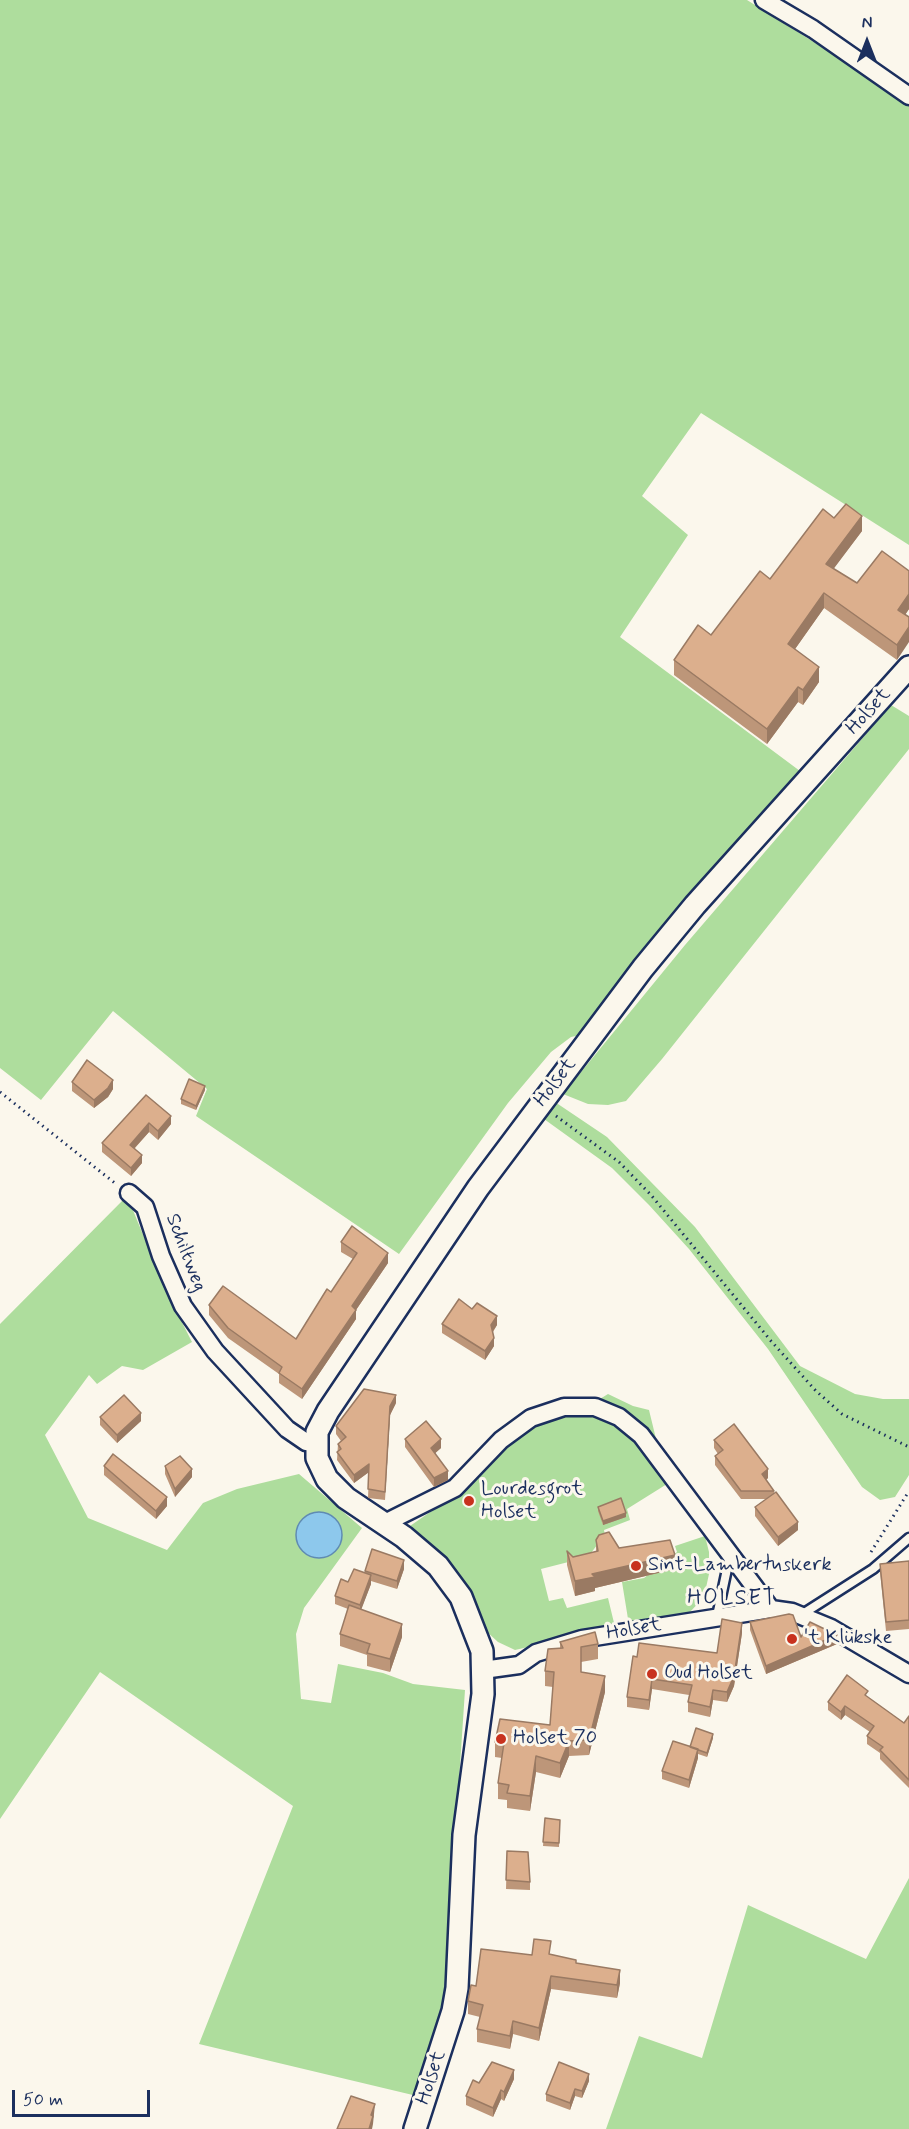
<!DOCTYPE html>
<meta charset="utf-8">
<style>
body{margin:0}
#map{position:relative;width:909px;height:2129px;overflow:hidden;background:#fbf7ec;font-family:Mynerve,sans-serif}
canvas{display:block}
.north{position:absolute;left:837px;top:12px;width:60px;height:60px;-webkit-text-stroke:4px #fbf7ec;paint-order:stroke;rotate:0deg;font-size:16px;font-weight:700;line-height:24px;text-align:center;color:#1b2f5e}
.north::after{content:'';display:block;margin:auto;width:21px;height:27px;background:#1b2f5e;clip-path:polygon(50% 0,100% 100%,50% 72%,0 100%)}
.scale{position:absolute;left:12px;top:2090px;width:138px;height:27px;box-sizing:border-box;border:3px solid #1b2f5e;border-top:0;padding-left:8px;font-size:18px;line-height:21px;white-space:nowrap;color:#1b2f5e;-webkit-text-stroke:4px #fbf7ec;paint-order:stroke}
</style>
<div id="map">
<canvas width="909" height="2129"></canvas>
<div class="north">N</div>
<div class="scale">50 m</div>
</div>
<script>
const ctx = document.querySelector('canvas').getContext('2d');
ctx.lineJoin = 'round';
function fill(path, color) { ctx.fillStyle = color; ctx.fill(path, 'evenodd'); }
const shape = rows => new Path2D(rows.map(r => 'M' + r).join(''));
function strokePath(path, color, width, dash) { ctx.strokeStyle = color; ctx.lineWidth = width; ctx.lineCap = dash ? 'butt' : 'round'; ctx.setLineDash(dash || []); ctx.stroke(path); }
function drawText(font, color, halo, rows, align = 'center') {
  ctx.font = font + ' Mynerve,sans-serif'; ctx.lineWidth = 6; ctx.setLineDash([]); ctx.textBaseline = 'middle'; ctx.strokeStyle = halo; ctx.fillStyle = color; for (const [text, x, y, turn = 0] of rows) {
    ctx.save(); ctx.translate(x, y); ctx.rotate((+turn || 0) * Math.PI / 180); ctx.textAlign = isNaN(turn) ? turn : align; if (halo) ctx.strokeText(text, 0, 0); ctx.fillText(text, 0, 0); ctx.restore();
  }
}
const green = shape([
 [0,0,747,0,909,102,909,545,701,413,642,496,688,535,620,637,804,774,590,1033,571,1037,551,1052,508,1103,399,1254,196,1116,207,1089,113,1011,41,1100,0,1068],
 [891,705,909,716,909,749,662,1059,626,1101,608,1105,588,1104,563,1094,685,945],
 [555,1102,607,1137,695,1227,800,1366,855,1394,883,1399,909,1399,909,1475,895,1497,880,1500,862,1487,768,1349,689,1249,649,1205,612,1168,544,1119],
 [124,1199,130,1203,167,1293,192,1342,143,1370,122,1366,97,1384,89,1375,45,1435,88,1518,167,1550,203,1503,237,1489,299,1474,362,1528,304,1608,296,1634,301,1699,331,1703,338,1664,383,1673,413,1684,465,1690,445,1992,417,2096,199,2044,293,1806,100,1672,0,1819,0,1324],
 [608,1394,633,1406,649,1410,667,1484,627,1509,630,1520,604,1530,606,1541,597,1545,588,1557,541,1569,549,1601,563,1598,567,1608,608,1598,615,1627,515,1650,498,1642,485,1630,479,1609,463,1583,440,1554,410,1526,472,1483,498,1454,530,1428,556,1417,577,1413],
 [705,1536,709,1552,709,1574,704,1597,690,1612,629,1625,622,1582,644,1578,677,1552,675,1546],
 [909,1878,909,2129,606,2129,639,2036,702,2058,748,1905,866,1959]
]);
const water = shape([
 '296 1535a23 23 0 1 1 46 0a23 23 0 1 1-46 0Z'
]);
const path = shape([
 [0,1092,116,1184],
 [556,1116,619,1162,651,1195,771,1341,816,1391,842,1414,909,1447],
 [871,1552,909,1491]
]);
const service = shape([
 [801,1615,873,1569,909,1538],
 [717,1616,730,1555]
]);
const minor = shape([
 [764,0,813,29,909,96],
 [129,1193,145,1207,161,1256,183,1306,215,1351,287,1429,306,1442,315,1443],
 [383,1524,455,1488,501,1440,531,1418,564,1407,595,1407,619,1417,641,1435,771,1609],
 [483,1670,519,1665,536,1653,582,1639,771,1609,792,1612,831,1628,909,1674]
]);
const tertiary = shape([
 [415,2129,453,2011,457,1988,464,1835,483,1694,482,1651,461,1597,438,1566,404,1537,346,1498,327,1479,317,1458,317,1432,328,1411,478,1188,643,968,695,905,909,667]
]);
const wall = shape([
 [834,518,862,531,833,569,857,583,909,609,905,615,897,660,824,608,795,649,819,682,803,705,798,702,767,744,674,675,674,660,711,635],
 [72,1082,113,1089,108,1097,94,1108,72,1091],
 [205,1090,196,1110,181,1104,181,1099],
 [146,1095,171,1124,158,1140,149,1132,135,1148,142,1163,131,1176,102,1152,102,1143],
 [341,1242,388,1263,356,1310,356,1319,302,1399,279,1383,279,1374,228,1338,209,1315,209,1305,296,1339,331,1292,353,1259,341,1252],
 [442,1324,497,1325,493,1332,494,1346,485,1360,442,1333],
 [396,1403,390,1415,385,1500,368,1498,369,1472,354,1483,337,1460,338,1444,341,1441,336,1434,336,1426],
 [100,1417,141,1421,117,1443,100,1425],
 [405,1439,441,1448,435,1453,448,1480,434,1487,405,1447],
 [714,1440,768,1478,766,1480,774,1491,774,1493,798,1530,778,1546,755,1516,755,1507,766,1499,741,1499,715,1465,715,1456,718,1454,714,1448],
 [104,1466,167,1506,156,1519,104,1475],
 [165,1466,192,1477,175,1497,165,1474],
 [598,1507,626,1517,603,1525,598,1511],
 [596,1540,619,1548,675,1569,595,1588,595,1591,575,1596,567,1565,567,1551,573,1557,596,1552],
 [909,1561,909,1629,886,1631,880,1572,880,1564],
 [404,1569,397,1589,371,1581,371,1584,361,1609,402,1637,390,1672,367,1666,367,1655,340,1646,340,1634,348,1609,335,1604,335,1596,348,1582,365,1573,365,1571],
 [750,1622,801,1637,837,1644,766,1674,750,1630],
 [742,1633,734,1686,727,1702,713,1700,710,1717,688,1712,688,1702,689,1695,652,1689,649,1710,627,1707,627,1697,637,1657,717,1653],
 [560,1642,598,1644,598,1659,581,1662,581,1672,605,1692,589,1755,569,1756,560,1778,536,1772,530,1811,507,1808,507,1800,498,1799,498,1783,502,1758,495,1757,495,1742,550,1725,553,1687,545,1686,545,1671,560,1648],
 [868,1697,904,1723,909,1716,909,1788,880,1759,880,1753,867,1744,867,1736,870,1732,845,1715,841,1720,828,1710,828,1702],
 [713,1738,707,1757,698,1754,698,1758,689,1788,662,1779,662,1771,690,1747],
 [545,1818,560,1820,559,1847,543,1846],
 [507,1851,530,1882,530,1890,506,1889],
 [550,1954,576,1963,620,1983,617,1998,551,1989,539,2041,513,2034,510,2049,477,2042,477,2029,480,2017,468,2014,468,2001,476,1986,532,1955],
 [514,2079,504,2101,501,2099,493,2117,466,2105,466,2096,479,2083],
 [589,2081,582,2098,575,2096,570,2110,546,2101,546,2094]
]);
const shadedWall = shape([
 [862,516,862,531,826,579,826,564],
 [824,593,824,608,788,659,788,644],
 [909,594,909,609,898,625,898,610],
 [909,627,909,642,897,660,897,645],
 [819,667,819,682,803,705,803,690],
 [798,687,798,702,767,744,767,729],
 [113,1080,113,1089,108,1097,94,1108,94,1100],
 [205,1086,205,1090,196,1110,196,1106],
 [171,1116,171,1124,158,1140,158,1131],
 [149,1123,149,1132,130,1153,130,1145],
 [142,1155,142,1163,131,1176,131,1168],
 [388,1253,388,1263,356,1310,356,1319,302,1399,302,1389,352,1306],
 [497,1316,497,1325,491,1334,491,1325],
 [494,1338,494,1346,485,1360,485,1351],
 [396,1395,396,1403,390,1415,385,1500,390,1406],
 [141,1413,141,1421,117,1443,117,1435],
 [441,1439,441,1448,431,1457,431,1448],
 [369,1464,369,1472,354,1483,354,1475],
 [192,1469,192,1477,175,1497,175,1489],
 [768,1469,768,1478,762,1483,762,1474],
 [448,1471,448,1480,434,1487,434,1478],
 [167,1497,167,1506,156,1519,156,1511],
 [626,1513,626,1517,603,1525,603,1521],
 [798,1522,798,1530,778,1546,778,1537],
 [675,1555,675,1569,595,1588,595,1591,575,1596,575,1581,592,1574],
 [404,1560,404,1569,397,1589,397,1581],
 [371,1575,371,1584,360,1613,360,1605],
 [742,1623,742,1633,734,1686,727,1702,727,1692],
 [402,1624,402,1637,390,1672,390,1659],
 [837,1635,837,1644,766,1674,766,1666],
 [605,1676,605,1692,589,1755,589,1740],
 [652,1679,652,1689,649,1710,649,1700],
 [713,1690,713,1700,710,1717,710,1707],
 [845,1706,845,1715,841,1720,841,1712],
 [713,1734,713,1738,707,1757,707,1753],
 [569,1741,569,1756,560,1778,560,1763],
 [698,1749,698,1758,689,1788,689,1780],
 [536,1756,536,1772,530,1811,530,1796],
 [620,1970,620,1983,617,1998,617,1985],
 [551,1976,551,1989,539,2041,539,2028],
 [513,2021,513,2034,510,2049,510,2036],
 [514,2070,514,2079,504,2101,504,2092],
 [589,2074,589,2081,582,2098,582,2091],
 [575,2089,575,2096,570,2110,570,2103],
 [501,2090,501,2099,493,2117,493,2108],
 [375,2104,373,2124,372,2129,369,2129,371,2115]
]);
const building = shape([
 [846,504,862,516,826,564,857,583,882,551,909,571,909,594,898,610,909,617,909,627,897,645,824,593,788,644,819,667,803,690,798,687,767,729,674,660,698,625,711,635,760,571,770,579,823,509,834,518,846,504],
 [87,1060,113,1080,108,1088,94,1100,72,1082,87,1060],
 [189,1079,205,1086,196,1106,181,1099,189,1079],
 [146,1095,171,1116,158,1131,149,1123,130,1145,142,1155,131,1168,102,1143,146,1095],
 [352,1226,388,1253,352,1306,356,1310,302,1389,279,1373,282,1367,228,1328,209,1305,223,1286,296,1339,327,1289,331,1292,357,1253,341,1242,352,1226],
 [459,1299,472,1309,477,1303,497,1316,491,1325,494,1338,485,1351,442,1324,459,1299],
 [364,1389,396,1395,390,1406,385,1492,368,1489,369,1464,354,1475,337,1452,341,1449,338,1444,346,1437,336,1426,364,1389],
 [124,1395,141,1413,117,1435,100,1417,124,1395],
 [426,1421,441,1439,431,1448,448,1471,434,1478,405,1439,426,1421],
 [734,1424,768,1469,762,1474,774,1491,741,1491,715,1456,723,1450,714,1440,734,1424],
 [113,1454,167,1497,156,1511,104,1466,113,1454],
 [180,1456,192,1469,175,1489,165,1466,180,1456],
 [776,1492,798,1522,778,1537,755,1507,776,1492],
 [621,1498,626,1513,603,1521,598,1507,621,1498],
 [609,1532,619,1548,670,1540,675,1555,592,1574,595,1577,575,1581,567,1551,573,1557,598,1551,596,1540,599,1535,609,1532],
 [372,1549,404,1560,397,1581,365,1571,372,1549],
 [909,1561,909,1620,886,1622,880,1564,909,1561],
 [354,1569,371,1575,360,1605,335,1596,341,1579,348,1582,354,1569],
 [349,1605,402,1624,390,1659,367,1653,370,1644,340,1634,349,1605],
 [789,1614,793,1615,801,1637,810,1622,837,1635,766,1666,750,1622,789,1614],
 [722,1619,742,1623,734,1676,727,1692,713,1690,710,1707,688,1702,692,1685,652,1679,649,1700,627,1697,633,1656,637,1657,639,1643,717,1653,722,1619],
 [595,1632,598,1644,581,1647,581,1672,605,1676,589,1740,569,1741,560,1763,536,1756,530,1796,507,1793,509,1785,498,1783,504,1743,495,1742,500,1719,550,1725,554,1672,545,1671,548,1649,563,1648,560,1642,595,1632],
 [847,1675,868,1691,865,1695,904,1723,909,1716,909,1780,880,1750,883,1747,867,1736,874,1726,845,1706,841,1712,828,1702,847,1675],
 [696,1728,713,1734,707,1753,690,1747,696,1728],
 [673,1741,698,1749,689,1780,662,1771,673,1741],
 [545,1818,560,1820,559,1843,543,1842,545,1818],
 [507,1851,528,1852,530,1882,506,1880,507,1851],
 [534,1939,551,1941,549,1954,576,1960,576,1963,620,1970,617,1985,551,1976,539,2028,513,2021,510,2036,477,2029,483,2005,468,2001,471,1985,476,1986,481,1949,532,1955,534,1939],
 [492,2062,514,2070,504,2092,501,2090,493,2108,466,2096,473,2080,479,2083,492,2062],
 [559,2062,589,2074,582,2091,575,2089,570,2103,546,2094,559,2062],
 [351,2096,375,2104,371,2115,373,2116,369,2129,337,2129,351,2096]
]);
const markers = [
 [469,1501,6,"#c8321e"],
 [636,1566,6,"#c8321e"],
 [792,1639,6,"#c8321e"],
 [652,1674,6,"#c8321e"],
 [501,1739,6,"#c8321e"]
];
const streetNames = [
 ["Holset",869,712,-48],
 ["Holset",556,1083,-53],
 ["Schiltweg",185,1253,69],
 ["Holset",634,1630,-10],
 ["Holset",432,2078,-72]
];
const poiNames = [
 ["Lourdesgrot",481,1490],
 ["Holset",481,1513],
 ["Sint-Lambertuskerk",648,1566],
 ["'t Klükske",804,1639],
 ["Oud Holset",664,1674],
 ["Holset 70",513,1739]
];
const quarterNames = [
 ["HOLSET",732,1599]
];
fill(green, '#aedd9d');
fill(water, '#8dc8ec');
strokePath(water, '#5f8bb3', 1.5);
strokePath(service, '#1b2f5e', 13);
strokePath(minor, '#1b2f5e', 21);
strokePath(tertiary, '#1b2f5e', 26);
strokePath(path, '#1b2f5e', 3, [1.5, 4.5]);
strokePath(service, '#fbf7ec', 8);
strokePath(minor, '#fbf7ec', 16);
strokePath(tertiary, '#fbf7ec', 21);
fill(wall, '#bd9679');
fill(shadedWall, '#9a7a63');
fill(building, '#dcaf8d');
strokePath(building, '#9a7a63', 1.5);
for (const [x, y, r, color] of markers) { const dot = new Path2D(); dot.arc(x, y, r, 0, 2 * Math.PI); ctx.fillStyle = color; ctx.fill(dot); strokePath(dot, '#fbf7ec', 2); }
drawText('20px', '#1b2f5e', '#fbf7ec', streetNames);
drawText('20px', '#1b2f5e', '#fbf7ec', poiNames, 'left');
ctx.letterSpacing = '1.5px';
drawText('22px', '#1b2f5e', '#fbf7ec', quarterNames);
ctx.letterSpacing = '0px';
</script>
